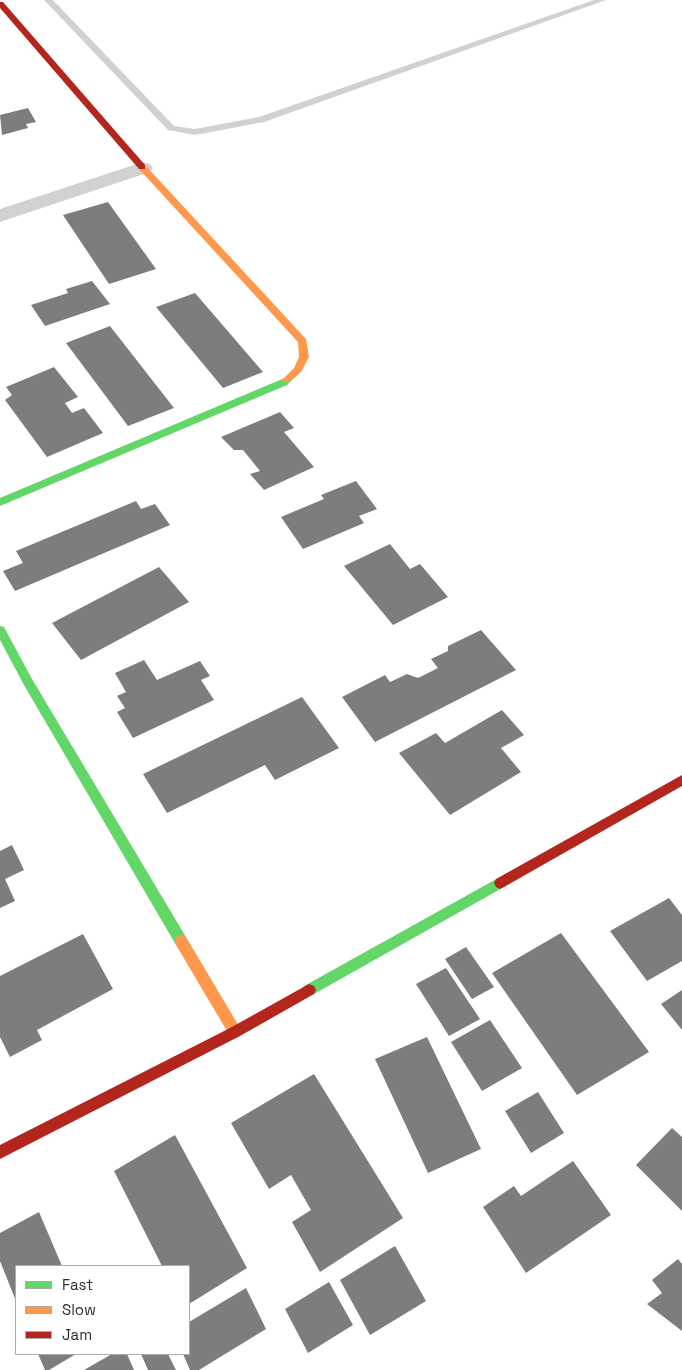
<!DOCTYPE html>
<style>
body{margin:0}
#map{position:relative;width:682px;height:1370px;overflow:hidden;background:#fff;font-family:"Space Grotesk",sans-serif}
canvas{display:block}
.legend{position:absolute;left:15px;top:1265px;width:175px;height:90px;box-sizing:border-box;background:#fff;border:1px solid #ababab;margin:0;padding:6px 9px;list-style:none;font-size:15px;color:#2c2c2c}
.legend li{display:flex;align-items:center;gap:10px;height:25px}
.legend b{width:25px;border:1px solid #ababab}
</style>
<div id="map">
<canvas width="682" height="1370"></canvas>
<ul class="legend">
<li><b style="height:6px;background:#63d668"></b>Fast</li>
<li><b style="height:6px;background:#ff974d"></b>Slow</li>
<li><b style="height:6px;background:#b3261e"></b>Jam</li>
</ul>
</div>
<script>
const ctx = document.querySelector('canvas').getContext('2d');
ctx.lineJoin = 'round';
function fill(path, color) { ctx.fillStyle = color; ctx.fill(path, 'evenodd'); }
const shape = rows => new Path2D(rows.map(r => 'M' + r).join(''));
const building = shape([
 [28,108,36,122,26,124,28,128,2,135,0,115],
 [108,202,156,269,109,284,63,215],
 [92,281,110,304,45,326,31,305,68,293,66,289],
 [195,293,263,372,223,388,156,307],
 [110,326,174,408,128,426,66,343],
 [54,367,78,397,65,403,72,413,84,408,103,433,47,457,5,400,12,395,6,387],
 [280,412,294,428,284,432,314,467,264,490,250,474,260,471,243,450,234,450,221,437],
 [356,481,377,509,359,516,364,523,303,549,281,517,324,499,321,495],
 [136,501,141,509,155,504,170,525,15,591,3,571,23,563,16,551],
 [390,544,410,569,420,564,448,597,393,625,344,566],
 [159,567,189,602,81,660,52,623],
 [481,630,516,670,375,742,342,697,385,675,390,682,407,674,418,678,438,668,431,659,448,651,448,646],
 [144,660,157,680,200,661,210,676,201,680,214,700,133,738,117,712,125,708,117,696,126,692,115,673],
 [302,697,339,748,275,780,265,765,167,813,143,774],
 [502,710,524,735,501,748,521,772,450,815,399,753,436,733,445,743],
 [12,845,24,870,5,879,15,901,0,908,0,851],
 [669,898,682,915,682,961,647,981,610,931],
 [561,933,649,1052,577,1095,492,973],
 [83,934,113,989,37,1030,42,1040,10,1057,0,1037,0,976],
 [466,947,494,987,472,999,445,959],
 [446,968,480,1019,449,1036,416,984],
 [682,990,682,1030,661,1004],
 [490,1020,522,1068,482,1091,451,1042],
 [427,1037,481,1149,428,1173,375,1059],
 [314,1074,403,1218,320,1272,292,1222,311,1210,291,1175,269,1189,231,1123],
 [538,1092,564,1133,531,1153,505,1111],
 [672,1128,682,1137,682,1211,636,1165],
 [175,1135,247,1268,189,1304,189,1266,162,1266,114,1171],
 [573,1161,611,1215,526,1273,483,1207,514,1186,521,1196],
 [39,1212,62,1266,16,1266,16,1301,0,1261,0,1233],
 [395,1246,426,1301,370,1335,340,1280],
 [678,1259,682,1264,682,1331,647,1304,662,1293,652,1280],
 [329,1282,353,1325,308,1353,285,1309],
 [246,1288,266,1329,199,1370,190,1370,183,1354,189,1354,189,1322],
 [38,1354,76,1354,49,1370,45,1370],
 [112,1354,127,1354,134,1370,84,1370],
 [141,1354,168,1354,176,1370,148,1370]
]);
const lane = shape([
 [44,0,53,0,174,126,195,129,259,117,594,0,606,0,264,122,195,135,168,130,44,0]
]);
const street = shape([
 [143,162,150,164,153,168,150,172,0,222,0,209,143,162]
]);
const fast = shape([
 [287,377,292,380,287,385,0,506,0,498,287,377],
 [0,626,4,627,32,679,186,937,187,941,186,945,181,947,176,945,24,685,0,640,0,626],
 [500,877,504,879,506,883,504,887,314,994,309,996,304,994,302,990,304,986,500,877]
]);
const slow = shape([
 [139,165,145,165,306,339,309,357,301,372,290,382,284,382,282,380,294,368,299,357,298,342,139,169,139,165],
 [181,935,186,937,240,1028,242,1032,240,1036,235,1038,230,1036,176,945,175,941,176,937,181,935]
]);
const jam = shape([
 [0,2,3,2,145,165,145,169,139,169,0,8,0,2],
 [682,775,682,786,504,887,500,889,496,887,494,883,496,879,682,775],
 [309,984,314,986,316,990,314,994,240,1036,0,1159,0,1145,230,1028,309,984]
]);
fill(building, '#7d7d7d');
fill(lane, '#d1d1d1');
fill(street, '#d1d1d1');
fill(fast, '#63d668');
fill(slow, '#ff974d');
fill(jam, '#b3261e');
</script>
